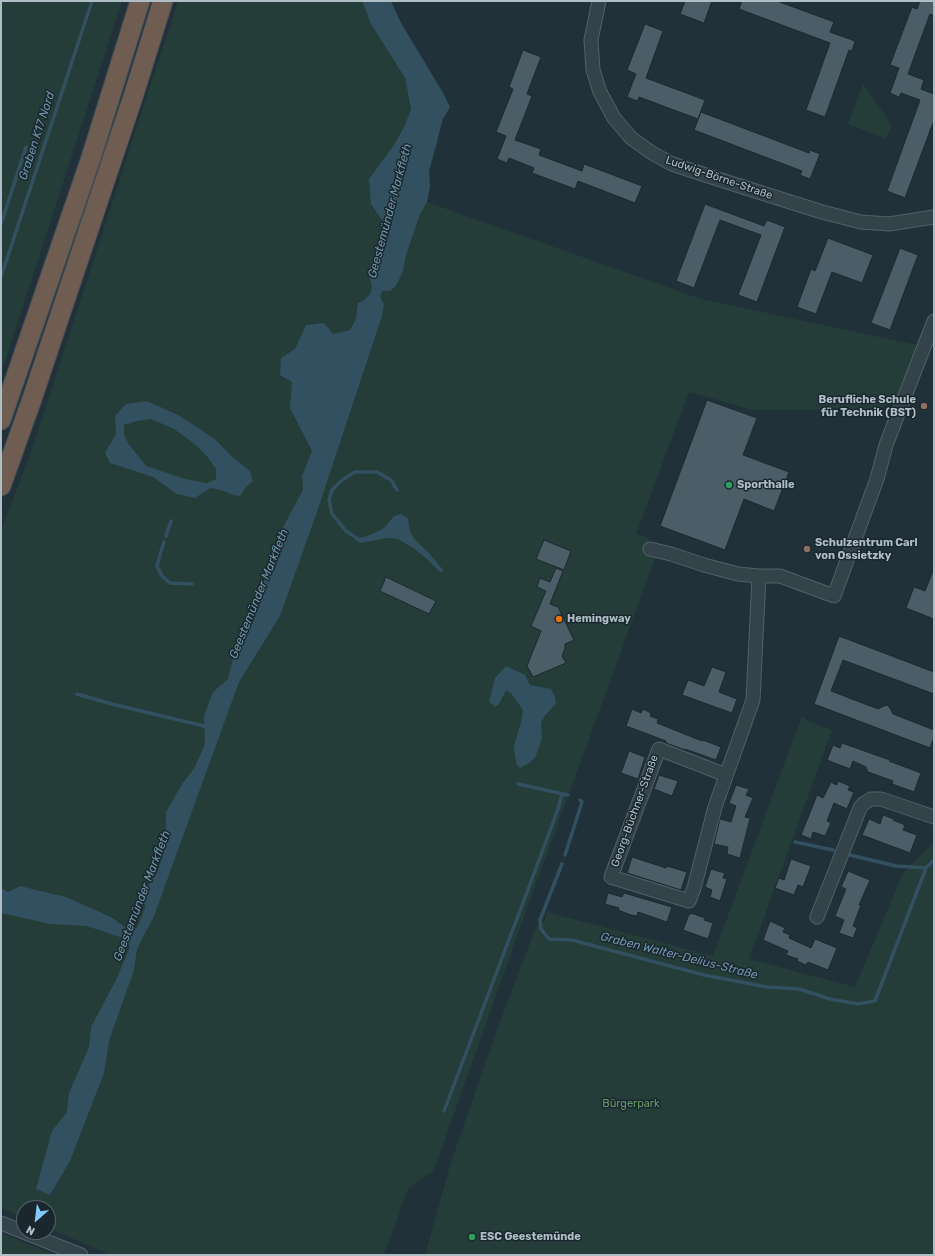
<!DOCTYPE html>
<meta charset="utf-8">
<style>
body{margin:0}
#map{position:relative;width:935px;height:1256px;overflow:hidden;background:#21313a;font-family:Rubik,sans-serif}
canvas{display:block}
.frame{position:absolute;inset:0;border:2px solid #afbdc6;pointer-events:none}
.north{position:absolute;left:16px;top:1200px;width:40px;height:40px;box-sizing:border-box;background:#1a272e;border:1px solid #56636b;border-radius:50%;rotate:208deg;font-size:11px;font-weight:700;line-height:16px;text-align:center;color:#afbdc6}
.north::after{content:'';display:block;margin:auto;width:14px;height:18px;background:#80cbfa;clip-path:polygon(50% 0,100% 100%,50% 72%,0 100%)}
</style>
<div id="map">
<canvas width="935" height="1256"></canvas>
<div class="frame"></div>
<div class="north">N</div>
</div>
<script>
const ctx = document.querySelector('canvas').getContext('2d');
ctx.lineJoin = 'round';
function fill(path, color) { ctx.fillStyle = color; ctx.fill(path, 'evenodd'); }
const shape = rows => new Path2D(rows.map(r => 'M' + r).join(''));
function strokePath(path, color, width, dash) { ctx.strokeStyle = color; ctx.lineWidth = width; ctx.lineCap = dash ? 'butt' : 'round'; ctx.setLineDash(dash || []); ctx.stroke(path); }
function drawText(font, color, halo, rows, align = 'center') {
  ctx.font = font + ' Rubik,sans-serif'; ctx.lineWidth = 3; ctx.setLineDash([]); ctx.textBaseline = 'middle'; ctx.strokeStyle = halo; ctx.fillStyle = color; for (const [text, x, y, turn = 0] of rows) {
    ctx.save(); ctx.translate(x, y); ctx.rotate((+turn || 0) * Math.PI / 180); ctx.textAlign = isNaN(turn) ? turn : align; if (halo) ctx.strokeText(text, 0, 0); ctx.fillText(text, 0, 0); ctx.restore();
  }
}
const green = shape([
 [1,1,122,1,1,374],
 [178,1,362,1,371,24,405,78,411,109,404,127,438,142,429,171,430,186,427,202,701,299,917,345,896,398,880,407,864,410,753,410,689,392,636,534,646,537,657,553,522,922,434,1170,408,1189,384,1255,111,1255,48,1228,48,1208,24,1208,24,1218,1,1208,1,530,29,458],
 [542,601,558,607,574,639,565,644,565,648,564,652,561,654,566,663,533,677,527,666,541,631,531,626],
 [863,84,892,125,886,139,848,124],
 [802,716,808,721,832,730,749,959,855,987,903,873,934,842,934,1255,425,1255,451,1162,500,1021,537,925,544,923,547,912,713,956],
 [1,1233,55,1255,1,1255]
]);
const water = shape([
 [362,1,391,1,400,21,442,91,450,107,443,119,429,171,430,186,427,202,420,214,406,255,403,271,396,286,390,291,382,291,380,297,384,304,382,316,318,509,280,616,239,682,154,916,137,949,134,970,109,1041,104,1073,70,1161,50,1195,36,1189,52,1131,67,1112,69,1093,89,1047,91,1027,116,980,130,947,123,938,87,926,50,924,1,913,1,888,8,892,20,886,66,897,111,917,126,928,137,928,145,908,143,893,157,873,166,843,166,812,182,784,195,767,205,744,204,716,213,692,228,679,233,659,258,608,264,580,281,531,303,490,302,476,312,451,290,408,292,382,280,375,281,358,295,349,306,325,324,323,333,334,350,330,356,319,358,303,363,301,370,294,372,287,369,275,370,267,385,246,387,234,384,223,371,204,369,179,394,145,404,127,411,109,405,78,371,24],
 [147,401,178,415,215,439,231,456,250,471,253,481,246,487,240,496,233,495,221,490,210,488,195,498,177,494,153,477,110,463,105,453,116,434,115,416,126,404],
 [151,419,174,429,192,442,206,455,216,469,216,479,207,483,185,479,146,466,128,443,124,435,124,425,137,421],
 [401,514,408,519,410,532,416,541,427,551,444,571,440,572,427,559,413,548,398,539,387,538,367,542,360,543,357,541,355,538,364,537,379,531,385,527,394,516],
 [506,666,525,675,530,685,551,689,555,697,556,703,544,717,541,723,542,738,535,758,529,763,520,768,517,765,515,757,514,746,521,722,523,710,511,693,506,690,499,704,495,707,489,702,495,678]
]);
const stream = shape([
 [1,224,26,147],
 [1,277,92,1],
 [166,536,171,521],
 [358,539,346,531,332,514,329,500,332,490,342,480,355,472,377,472,391,480,397,490],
 [164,542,160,555,157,566,162,576,170,583,192,584],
 [77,694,112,704,208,727],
 [518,784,568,795],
 [795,842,833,850],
 [565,855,582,802,580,800],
 [850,855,896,866,926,868],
 [562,864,540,920,541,929,549,939,572,940,704,975,767,987,799,989,830,999,858,1004,875,1001,926,868,934,860],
 [444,1111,529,887,558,809,562,794]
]);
const building = shape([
 [685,1,712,1,704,23,680,14,685,1],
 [742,1,777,1,834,22,830,32,855,41,852,51,849,50,825,117,806,110,830,43,739,9,742,1],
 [920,1,934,1,934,16,930,14,908,74,924,80,921,89,934,94,934,120,905,198,887,191,920,100,901,93,899,97,890,93,899,68,890,65,912,7,917,9,920,1],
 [645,24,663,31,646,78,705,100,698,119,639,97,637,101,627,97,636,74,627,70,645,24],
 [523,50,541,57,527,94,532,96,515,140,541,149,539,155,582,171,584,164,642,186,635,203,578,181,575,189,532,173,534,168,509,158,507,163,497,159,506,136,496,132,513,89,509,87,523,50],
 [701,112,809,153,810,150,820,154,810,179,800,175,802,171,694,130,701,112],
 [705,204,764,226,767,220,785,227,757,302,738,295,761,235,720,220,694,288,676,281,705,204],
 [828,238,873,255,862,283,832,272,816,314,797,307,811,269,815,271,828,238],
 [900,248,918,255,890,330,871,323,900,248],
 [707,400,757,418,743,455,789,472,774,511,744,499,725,550,660,526,707,400],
 [544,540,571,551,564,570,536,559,544,540],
 [556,568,563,571,550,604,558,607,574,640,565,644,565,648,562,656,566,663,533,677,527,666,541,631,531,626,546,591,537,587,540,578,550,582,556,568],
 [933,571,934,571,934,619,906,608,914,587,925,591,933,571],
 [386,577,436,601,429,614,380,591,386,577],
 [839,636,934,672,934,694,843,660,831,691,878,709,884,706,887,705,890,708,893,714,934,730,934,737,930,748,814,704,839,636],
 [712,667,726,672,719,692,737,699,732,713,682,695,688,680,704,686,712,667],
 [632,709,641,713,643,709,651,713,650,716,658,719,657,723,702,741,703,740,721,747,716,760,685,749,685,750,666,743,666,741,626,726,632,709],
 [842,743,890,760,889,761,921,773,914,792,892,784,893,781,868,772,866,767,853,761,850,769,827,760,833,745,840,748,842,743],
 [629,751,645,757,638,779,621,773,629,751],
 [659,775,678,781,672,796,654,789,659,775],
 [838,781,850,786,848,790,854,792,847,809,834,803,827,821,831,823,825,836,813,832,811,839,801,835,817,795,823,798,831,782,837,785,838,781],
 [736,785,749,789,746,795,753,798,745,817,750,818,740,858,727,854,728,847,714,844,720,819,731,822,736,806,729,803,736,785],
 [883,815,894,819,893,820,905,825,903,830,917,835,910,853,862,835,869,819,880,824,883,815],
 [632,857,666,868,667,866,687,872,681,890,627,873,632,857],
 [791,859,811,866,803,887,798,885,794,895,775,888,779,878,784,880,791,859],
 [711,869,725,873,723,878,727,879,720,901,710,897,712,890,705,887,711,869],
 [848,871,870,880,859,905,861,905,853,926,857,928,853,938,839,933,844,920,835,916,846,889,841,887,848,871],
 [608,893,622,897,624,893,672,907,667,922,638,912,637,916,631,915,618,910,619,908,605,904,608,893],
 [691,913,705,918,704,920,713,923,708,939,683,930,689,914,690,915,691,913],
 [770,921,785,928,783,932,790,935,789,938,811,948,815,939,837,948,828,970,808,962,806,965,797,961,798,959,786,955,788,951,763,940,770,921]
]);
const minor = shape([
 [599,1,591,40,593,70,600,92,614,118,631,138,652,153,672,164,727,182,822,212,861,222,889,224,934,217],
 [650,549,671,554,704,565,738,574,759,576,780,576,834,596,877,479,886,445,934,321],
 [726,775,659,749,611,877,689,901,694,888,715,807,753,700,759,576],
 [817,917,860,808,863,804,871,799,881,799,934,817],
 [1,1223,81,1255]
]);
const highway = shape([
 [1,420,91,158,140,1],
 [1,486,32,399,133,97,163,1]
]);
const markers = [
 [924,406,4,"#8d6e63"],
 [729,485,4,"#2e9e5b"],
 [807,549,4,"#8d6e63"],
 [559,619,4,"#e8710a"],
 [472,1237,4,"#2e9e5b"]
];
const streetNames = [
 ["Ludwig-Börne-Straße",719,178,19],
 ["Georg-Büchner-Straße",635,811,-70]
];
const poiNames = [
 ["Berufliche Schule",916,400,"right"],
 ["für Technik (BST)",916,413,"right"],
 ["Sporthalle",737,485],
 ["Schulzentrum Carl",815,543],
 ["von Ossietzky",815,556],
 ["Hemingway",567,619],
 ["ESC Geestemünde",480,1237]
];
const parkNames = [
 ["Bürgerpark",631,1104]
];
const waterNames = [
 ["Graben K17 Nord",37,136,-72],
 ["Geestemünder Markfleth",390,211,-75],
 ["Geestemünder Markfleth",259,594,-68],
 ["Geestemünder Markfleth",142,896,-69],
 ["Graben Walter-Delius-Straße",679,956,14]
];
fill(green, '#243d39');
fill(water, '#32505f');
strokePath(stream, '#32505f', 3.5);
fill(building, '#4b5e68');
strokePath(building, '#1c2931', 1);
strokePath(minor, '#526068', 15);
strokePath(highway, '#3f4d55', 21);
strokePath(minor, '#34424a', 13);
strokePath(highway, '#705d51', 19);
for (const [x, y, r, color] of markers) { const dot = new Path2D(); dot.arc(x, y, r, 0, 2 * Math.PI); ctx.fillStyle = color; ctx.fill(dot); strokePath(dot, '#1a272e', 1.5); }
drawText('11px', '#afbdc6', '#1a272e', streetNames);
drawText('bold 11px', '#afbdc6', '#1a272e', poiNames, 'left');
drawText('11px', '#669866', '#1a272e', parkNames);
drawText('italic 12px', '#6f96aa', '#1a272e', waterNames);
</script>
